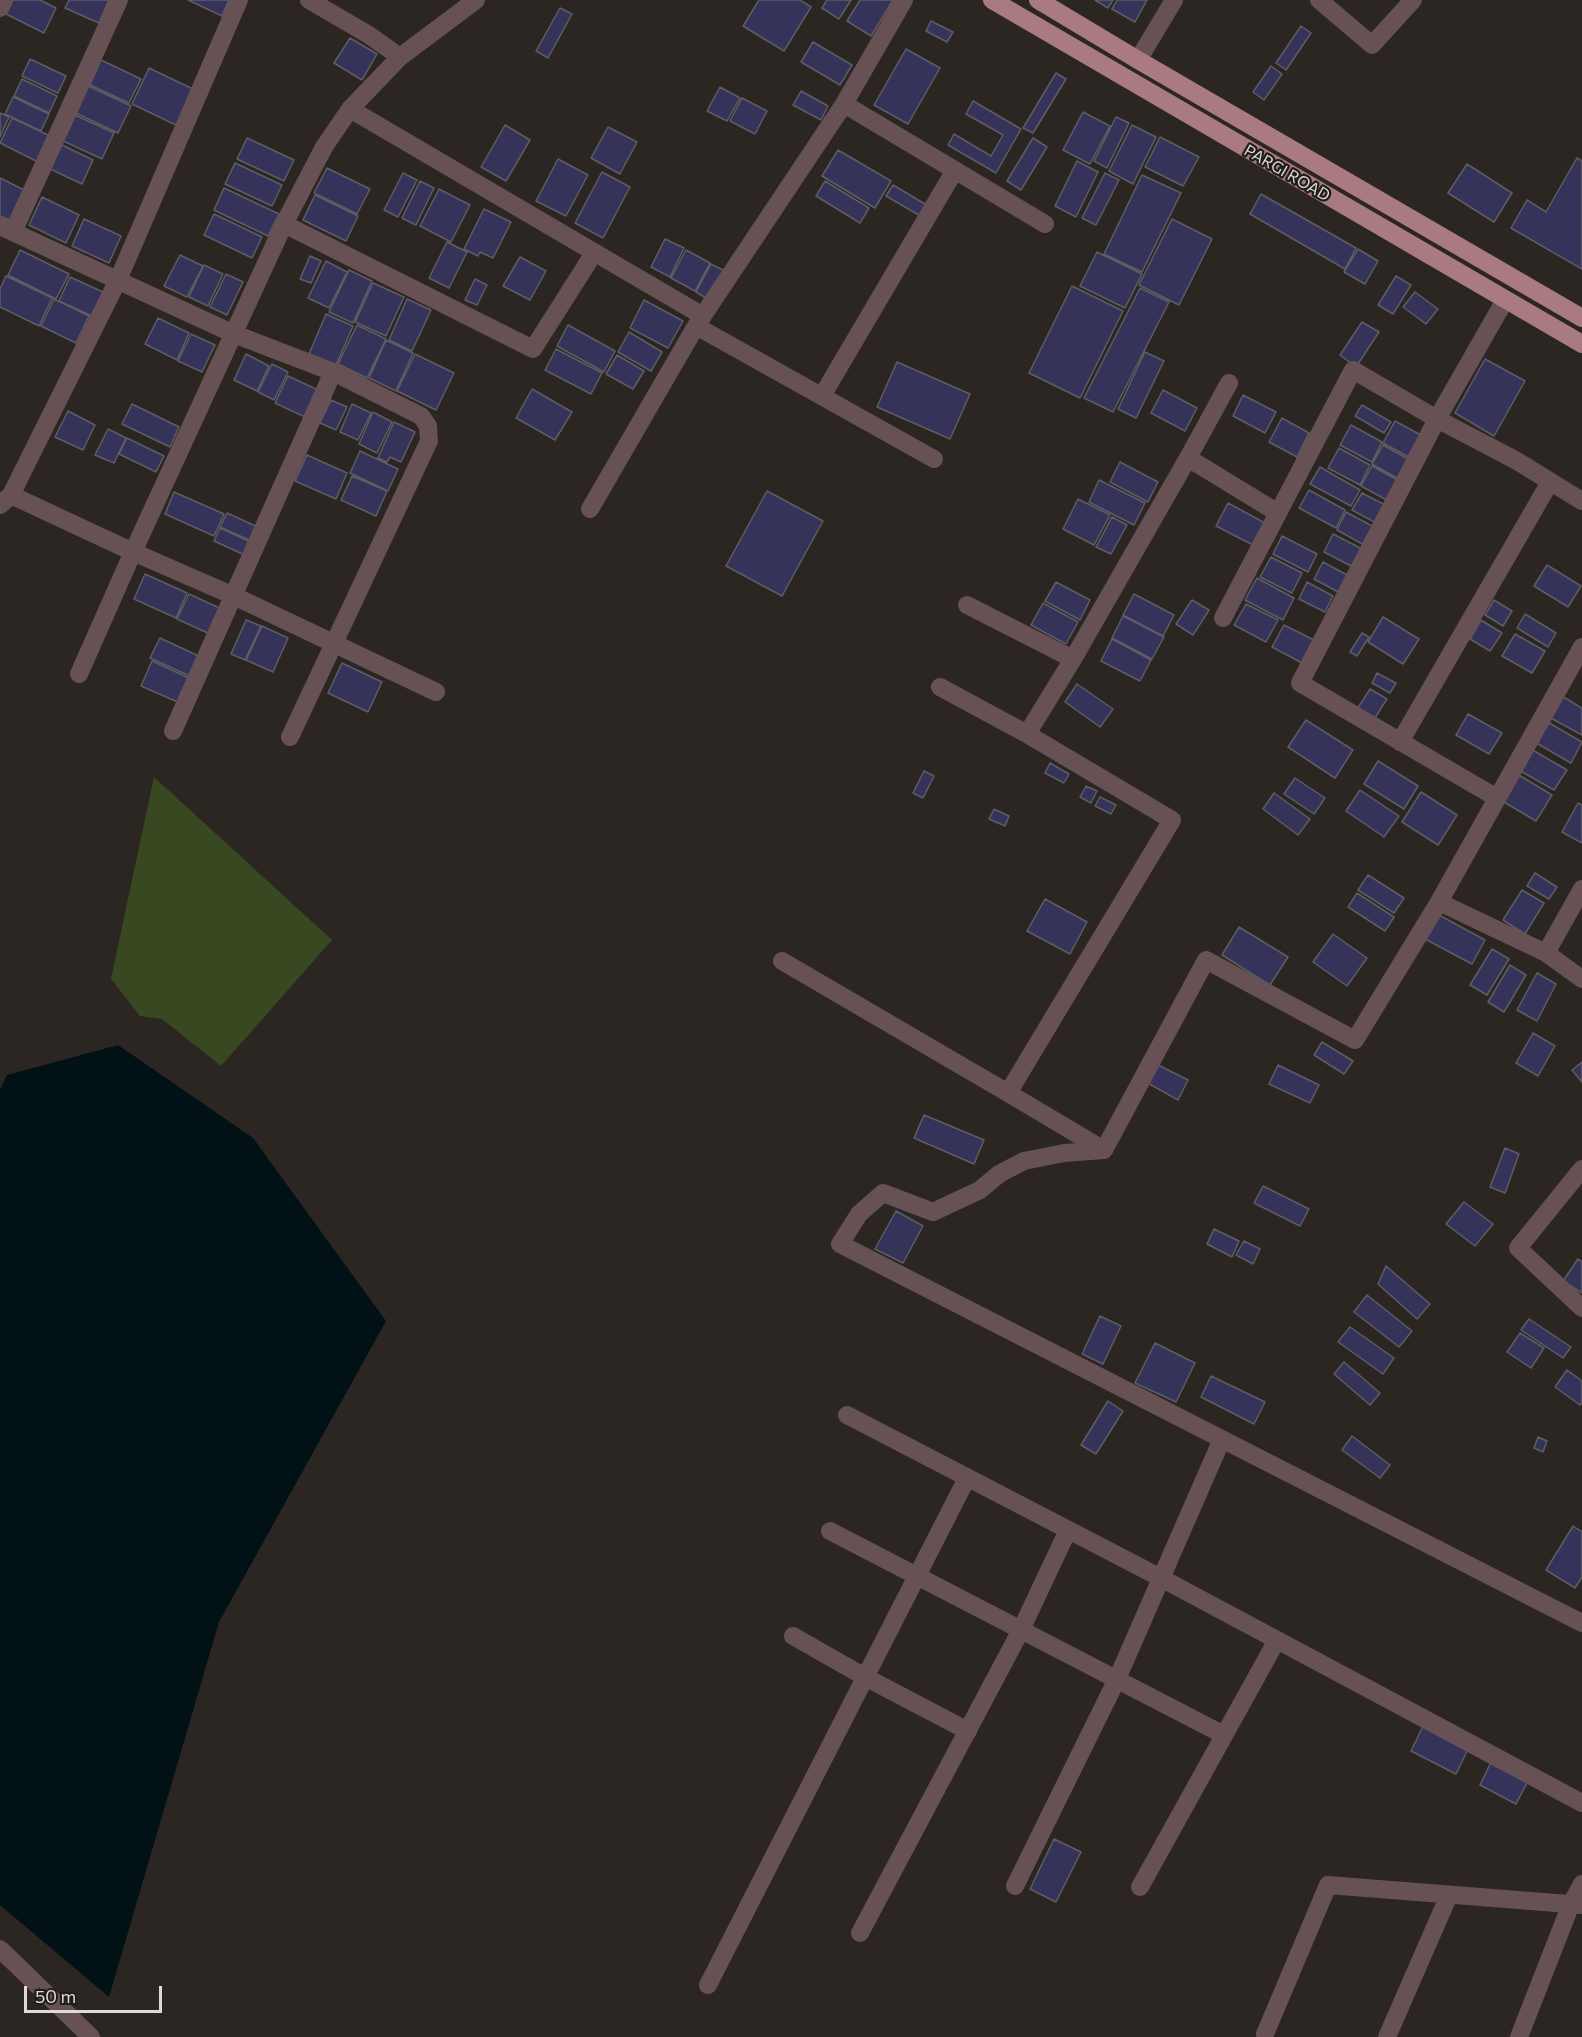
<!DOCTYPE html>
<style>
body{margin:0}
#map{position:relative;width:1582px;height:2037px;overflow:hidden;background:#2b2622;font-family:Commissioner,sans-serif}
canvas{display:block}
.scale{position:absolute;left:24px;top:1986px;width:138px;height:27px;box-sizing:border-box;border:3px solid #dddad8;border-top:0;padding-left:8px;font-size:18px;line-height:21px;white-space:nowrap;color:#dddad8;-webkit-text-stroke:4px #211d19;paint-order:stroke}
</style>
<div id="map">
<canvas width="1582" height="2037"></canvas>
<div class="scale">50 m</div>
</div>
<script>
const ctx = document.querySelector('canvas').getContext('2d');
ctx.lineJoin = 'round';
function fill(path, color) { ctx.fillStyle = color; ctx.fill(path, 'evenodd'); }
const shape = rows => new Path2D(rows.map(r => 'M' + r).join(''));
function strokePath(path, color, width, dash) { ctx.strokeStyle = color; ctx.lineWidth = width; ctx.lineCap = dash ? 'butt' : 'round'; ctx.setLineDash(dash || []); ctx.stroke(path); }
function drawText(font, color, halo, rows, align = 'center') {
  ctx.font = font + ' Commissioner,sans-serif'; ctx.lineWidth = 4.5; ctx.setLineDash([]); ctx.textBaseline = 'middle'; ctx.strokeStyle = halo; ctx.fillStyle = color; for (const [text, x, y, turn = 0] of rows) {
    ctx.save(); ctx.translate(x, y); ctx.rotate((+turn || 0) * Math.PI / 180); ctx.textAlign = isNaN(turn) ? turn : align; if (halo) ctx.strokeText(text, 0, 0); ctx.fillText(text, 0, 0); ctx.restore();
  }
}
const green = shape([
 [154,777,332,940,221,1066,162,1019,140,1016,111,979]
]);
const water = shape([
 [118,1045,253,1138,386,1321,219,1622,109,1997,0,1905,0,1090,7,1075]
]);
const building = shape([
 [13,0,40,0,56,8,44,33,6,14,13,0],
 [69,0,109,0,99,23,65,8,69,0],
 [188,0,229,0,222,16,188,0],
 [759,0,800,0,811,7,784,51,743,26,759,0],
 [827,0,851,0,839,19,822,8,827,0],
 [860,0,893,0,871,36,847,21,860,0],
 [1095,0,1113,0,1108,8,1095,0],
 [1117,0,1147,0,1135,22,1112,9,1117,0],
 [560,8,572,14,548,58,536,51,560,8],
 [931,21,953,32,947,42,926,31,931,21],
 [1301,26,1311,33,1286,70,1276,63,1301,26],
 [350,38,377,54,362,80,334,63,350,38],
 [813,42,852,65,840,85,801,62,813,42],
 [906,49,940,68,908,124,874,105,906,49],
 [30,59,66,76,58,93,22,76,30,59],
 [101,60,141,79,129,103,90,85,101,60],
 [1271,66,1282,74,1264,100,1253,92,1271,66],
 [149,68,195,90,178,126,132,104,149,68],
 [1056,73,1066,79,1033,133,1023,128,1056,73],
 [22,79,57,96,49,113,14,96,22,79],
 [88,86,131,106,118,133,76,113,88,86],
 [720,87,740,98,727,121,707,111,720,87],
 [801,91,828,106,821,120,793,105,801,91],
 [13,97,49,114,41,131,5,114,13,97],
 [742,98,767,111,755,134,730,121,742,98],
 [973,101,1021,129,996,173,948,145,954,134,991,156,1003,135,966,114,973,101],
 [1083,112,1110,126,1090,164,1063,150,1083,112],
 [0,113,9,117,0,137,0,113],
 [73,114,114,133,102,159,61,140,73,114],
 [1116,117,1129,123,1107,168,1094,161,1116,117],
 [12,118,50,136,38,162,0,143,12,118],
 [505,125,530,140,506,181,481,167,505,125],
 [1132,125,1156,137,1133,184,1109,171,1132,125],
 [608,127,637,142,620,174,591,158,608,127],
 [1160,137,1199,157,1183,186,1145,167,1160,137],
 [247,138,294,160,284,181,237,159,247,138],
 [1033,138,1047,147,1021,190,1007,181,1033,138],
 [60,144,93,160,82,184,48,168,60,144],
 [838,150,891,181,875,208,822,176,838,150],
 [1577,158,1582,161,1582,269,1511,228,1527,200,1546,212,1577,158],
 [558,159,588,175,566,216,536,201,558,159],
 [1077,161,1098,172,1076,217,1055,206,1077,161],
 [235,163,282,185,272,206,225,184,235,163],
 [1467,164,1512,193,1494,222,1448,193,1467,164],
 [327,168,370,189,357,214,314,193,327,168],
 [602,172,630,187,603,238,575,223,602,172],
 [403,173,417,180,398,217,384,210,403,173],
 [1105,173,1119,180,1096,225,1082,218,1105,173],
 [1142,175,1181,193,1142,272,1104,254,1142,175],
 [0,178,24,190,10,220,0,216,0,178],
 [420,181,434,188,416,225,402,218,420,181],
 [825,181,869,208,860,223,816,196,825,181],
 [893,185,930,207,924,218,886,196,893,185],
 [224,188,279,214,268,236,214,210,224,188],
 [439,189,470,205,451,242,420,226,439,189],
 [1261,194,1356,248,1345,269,1250,214,1261,194],
 [315,195,358,216,346,241,303,220,315,195],
 [42,197,79,215,66,243,29,225,42,197],
 [484,209,511,222,493,258,480,252,478,256,464,249,484,209],
 [214,214,262,237,252,258,204,235,214,214],
 [84,219,121,236,109,263,72,246,84,219],
 [1172,219,1212,239,1179,305,1139,285,1172,219],
 [665,239,684,248,670,277,651,267,665,239],
 [447,242,467,252,449,288,429,278,447,242],
 [1358,249,1378,261,1365,284,1344,272,1358,249],
 [20,250,69,274,56,299,8,275,20,250],
 [686,250,710,263,695,291,671,278,686,250],
 [1097,252,1142,274,1125,308,1080,286,1097,252],
 [180,255,203,266,187,297,164,286,180,255],
 [310,256,321,261,311,283,300,279,310,256],
 [520,257,546,271,530,300,503,286,520,257],
 [326,261,347,272,329,308,308,298,326,261],
 [711,264,725,271,709,300,696,292,711,264],
 [204,265,223,274,208,306,189,297,204,265],
 [349,270,372,281,353,323,329,312,349,270],
 [226,274,243,282,227,315,210,307,226,274],
 [6,276,52,298,39,326,0,307,0,289,6,276],
 [1396,276,1411,285,1393,314,1378,305,1396,276],
 [70,277,103,292,92,316,59,301,70,277],
 [475,279,487,285,477,305,465,300,475,279],
 [373,283,404,297,386,336,355,322,373,283],
 [1072,286,1123,311,1080,398,1029,373,1072,286],
 [1140,288,1169,302,1113,412,1084,398,1140,288],
 [1415,292,1438,309,1426,324,1403,307,1415,292],
 [54,299,89,316,76,343,41,326,54,299],
 [407,299,431,310,412,351,389,340,407,299],
 [644,300,683,321,668,348,630,328,644,300],
 [326,314,353,326,336,365,309,354,326,314],
 [158,318,189,333,177,360,145,344,158,318],
 [1362,322,1379,332,1356,367,1340,355,1362,322],
 [357,325,386,339,367,378,338,364,357,325],
 [568,325,615,351,604,372,557,346,568,325],
 [629,332,662,352,651,371,618,352,629,332],
 [191,334,215,345,202,372,178,361,191,334],
 [386,340,413,353,396,391,369,378,386,340],
 [556,349,602,373,591,394,545,370,556,349],
 [1145,352,1164,361,1136,418,1118,409,1145,352],
 [246,354,269,366,257,391,234,380,246,354],
 [415,354,454,373,436,410,397,391,415,354],
 [617,355,644,371,633,389,606,374,617,355],
 [1485,359,1525,381,1494,436,1455,413,1485,359],
 [897,362,970,394,950,439,877,407,897,362],
 [272,364,288,372,274,400,258,392,272,364],
 [288,376,318,390,305,417,275,403,288,376],
 [532,389,572,412,555,440,516,418,532,389],
 [1163,390,1197,408,1185,431,1151,413,1163,390],
 [1243,395,1276,412,1265,433,1233,416,1243,395],
 [331,400,347,407,336,430,320,423,331,400],
 [132,404,179,427,170,447,122,424,132,404],
 [352,404,371,413,358,440,340,432,352,404],
 [1362,405,1391,422,1384,433,1355,416,1362,405],
 [68,411,95,425,83,450,55,437,68,411],
 [373,412,392,422,377,453,359,444,373,412],
 [1282,418,1309,433,1297,457,1269,442,1282,418],
 [1395,421,1428,439,1416,461,1383,443,1395,421],
 [394,422,415,432,401,462,390,457,387,462,378,458,394,422],
 [1351,425,1382,442,1372,462,1340,445,1351,425],
 [108,429,126,438,114,463,95,455,108,429],
 [127,438,164,456,156,472,119,454,127,438],
 [1383,445,1415,463,1404,482,1372,464,1383,445],
 [1339,448,1370,465,1360,485,1328,468,1339,448],
 [360,451,398,469,388,491,350,473,360,451],
 [307,455,347,473,336,499,295,481,307,455],
 [1120,462,1158,482,1148,502,1110,482,1120,462],
 [1372,466,1403,483,1392,503,1361,486,1372,466],
 [1320,467,1360,490,1351,506,1310,484,1320,467],
 [352,476,387,491,376,516,341,500,352,476],
 [1099,480,1145,503,1134,525,1089,502,1099,480],
 [1309,490,1345,510,1336,528,1299,508,1309,490],
 [767,491,823,521,782,596,726,566,767,491],
 [174,492,224,514,214,536,165,514,174,492],
 [1362,493,1387,506,1378,524,1352,510,1362,493],
 [1078,499,1110,515,1094,545,1063,529,1078,499],
 [1228,503,1265,523,1253,545,1216,526,1228,503],
 [1346,512,1376,528,1366,546,1337,530,1346,512],
 [227,513,262,529,256,543,220,527,227,513],
 [1112,517,1127,525,1111,554,1096,547,1112,517],
 [220,528,255,544,249,557,214,541,220,528],
 [1333,534,1364,550,1355,568,1324,552,1333,534],
 [1282,536,1317,554,1308,572,1273,554,1282,536],
 [1271,557,1302,573,1292,593,1260,577,1271,557],
 [1323,562,1347,575,1338,592,1314,579,1323,562],
 [1547,565,1581,586,1568,607,1534,586,1547,565],
 [145,574,187,593,176,618,134,599,145,574],
 [1257,578,1294,598,1283,620,1245,600,1257,578],
 [1056,582,1090,600,1080,620,1045,601,1056,582],
 [1307,582,1333,596,1325,612,1299,599,1307,582],
 [189,594,224,610,212,635,177,619,189,594],
 [1134,594,1174,615,1163,636,1123,615,1134,594],
 [1192,600,1209,610,1193,635,1176,624,1192,600],
 [1494,600,1512,611,1503,626,1485,615,1494,600],
 [1043,603,1078,622,1066,644,1031,625,1043,603],
 [1246,604,1278,620,1266,642,1234,625,1246,604],
 [1525,614,1556,633,1548,647,1517,628,1525,614],
 [1123,616,1164,637,1152,659,1112,638,1123,616],
 [1383,617,1419,639,1403,664,1368,642,1383,617],
 [246,620,261,626,245,660,231,654,246,620],
 [1481,620,1502,633,1490,651,1470,639,1481,620],
 [1284,625,1314,640,1302,663,1272,647,1284,625],
 [262,626,288,638,273,672,246,660,262,626],
 [1362,633,1369,637,1357,656,1350,652,1362,633],
 [1515,634,1545,651,1532,673,1502,656,1515,634],
 [160,638,203,658,194,678,150,658,160,638],
 [1112,639,1151,660,1140,681,1101,661,1112,639],
 [152,661,191,679,180,703,141,686,152,661],
 [342,663,382,682,368,712,328,693,342,663],
 [1377,673,1396,683,1390,693,1372,683,1377,673],
 [1077,684,1113,709,1100,727,1065,702,1077,684],
 [1370,689,1387,699,1373,721,1356,711,1370,689],
 [1562,696,1582,708,1582,735,1549,717,1562,696],
 [1468,714,1502,733,1489,754,1456,735,1468,714],
 [1306,720,1353,750,1335,778,1288,747,1306,720],
 [1546,721,1582,742,1571,763,1533,741,1546,721],
 [1529,748,1567,770,1554,790,1517,769,1529,748],
 [1378,761,1418,786,1404,809,1364,784,1378,761],
 [1050,763,1069,774,1064,783,1045,773,1050,763],
 [924,771,934,776,923,798,913,793,924,771],
 [1512,771,1552,795,1536,821,1497,798,1512,771],
 [1295,778,1325,798,1314,814,1284,794,1295,778],
 [1086,786,1097,791,1091,803,1080,797,1086,786],
 [1360,790,1399,816,1384,837,1346,811,1360,790],
 [1421,792,1457,815,1438,845,1402,822,1421,792],
 [1274,793,1310,819,1298,835,1263,809,1274,793],
 [1100,797,1116,805,1111,814,1095,806,1100,797],
 [1578,803,1582,805,1582,843,1562,832,1578,803],
 [994,809,1009,816,1005,826,989,819,994,809],
 [1535,873,1557,887,1549,899,1527,886,1535,873],
 [1368,875,1404,898,1394,913,1358,890,1368,875],
 [1522,890,1544,903,1525,934,1503,920,1522,890],
 [1357,893,1394,917,1385,931,1348,907,1357,893],
 [1045,899,1087,922,1070,954,1027,931,1045,899],
 [1439,915,1485,940,1472,964,1425,939,1439,915],
 [1239,927,1288,957,1270,985,1222,955,1239,927],
 [1333,934,1367,958,1347,986,1313,962,1333,934],
 [1492,949,1509,959,1487,995,1470,985,1492,949],
 [1510,965,1526,975,1504,1012,1488,1002,1510,965],
 [1537,973,1556,984,1537,1021,1517,1010,1537,973],
 [1533,1033,1555,1046,1538,1076,1516,1063,1533,1033],
 [1322,1042,1353,1061,1344,1074,1314,1055,1322,1042],
 [1582,1062,1582,1082,1572,1070,1582,1062],
 [1156,1064,1188,1080,1178,1100,1146,1082,1156,1064],
 [1278,1065,1319,1085,1310,1103,1269,1084,1278,1065],
 [924,1115,984,1140,974,1164,914,1138,924,1115],
 [1505,1148,1519,1154,1505,1193,1490,1187,1505,1148],
 [1263,1186,1309,1209,1300,1226,1254,1203,1263,1186],
 [1464,1202,1493,1224,1475,1246,1446,1224,1464,1202],
 [896,1211,923,1226,903,1263,875,1249,896,1211],
 [1214,1229,1239,1241,1232,1257,1207,1244,1214,1229],
 [1244,1241,1260,1249,1253,1264,1236,1255,1244,1241],
 [1578,1259,1582,1262,1582,1293,1563,1281,1578,1259],
 [1386,1266,1430,1304,1417,1319,1378,1284,1386,1266],
 [1367,1295,1412,1331,1399,1347,1354,1312,1367,1295],
 [1100,1316,1121,1326,1103,1364,1082,1354,1100,1316],
 [1529,1319,1571,1347,1563,1358,1521,1330,1529,1319],
 [1350,1327,1394,1358,1383,1374,1338,1342,1350,1327],
 [1520,1333,1544,1348,1531,1368,1507,1352,1520,1333],
 [1155,1343,1195,1363,1176,1402,1135,1383,1155,1343],
 [1344,1362,1380,1393,1370,1405,1334,1374,1344,1362],
 [1567,1370,1582,1381,1582,1402,1580,1405,1555,1387,1567,1370],
 [1211,1376,1265,1402,1254,1424,1201,1397,1211,1376],
 [1108,1401,1123,1411,1096,1454,1081,1445,1108,1401],
 [1352,1436,1390,1465,1380,1478,1342,1450,1352,1436],
 [1538,1437,1547,1441,1543,1452,1534,1448,1538,1437],
 [1573,1526,1582,1532,1582,1577,1575,1588,1546,1570,1573,1526],
 [1425,1722,1470,1745,1456,1774,1411,1751,1425,1722],
 [1493,1758,1530,1777,1516,1804,1480,1785,1493,1758],
 [1054,1839,1081,1852,1056,1902,1030,1889,1054,1839]
]);
const minor = shape([
 [309,0,369,35,400,57],
 [1319,0,1372,45,1413,0],
 [0,8,4,0],
 [1138,60,1174,0],
 [844,104,904,0],
 [350,109,703,316],
 [284,224,533,349,594,253],
 [0,226,234,334,333,372,421,416,428,426,429,441,290,737],
 [13,232,119,0],
 [696,326,934,459],
 [822,396,955,170],
 [1188,458,1229,383],
 [11,495,133,552,234,596,436,692],
 [0,505,11,495,118,280,239,0],
 [590,509,696,326,844,104,1045,224],
 [967,605,1073,659],
 [1223,618,1278,513],
 [79,674,133,552,284,224,324,147,350,109,400,57,476,0],
 [940,687,1027,734,1073,659,1188,458,1278,513,1353,370,1437,419,1505,300],
 [173,731,333,372],
 [1400,742,1550,482],
 [1497,798,1300,683,1437,419,1517,461,1582,501],
 [1439,902,1546,953,1582,889],
 [1546,953,1582,979],
 [782,961,1008,1093,1172,820,1027,734],
 [1008,1093,1104,1150,1206,960,1355,1040,1439,902,1582,647],
 [1104,1150,1064,1153,1024,1161,999,1174,980,1190,933,1212,883,1193,859,1214,840,1244,1582,1623],
 [1582,1169,1518,1248,1582,1308],
 [847,1415,1161,1578,1582,1803],
 [830,1531,1224,1735],
 [793,1636,865,1677,968,1731],
 [1015,1886,1117,1679,1222,1439],
 [1140,1887,1277,1640],
 [860,1933,1021,1630,1068,1530],
 [0,1949,91,2037],
 [708,1985,967,1478],
 [1265,2034,1328,1885,1582,1905],
 [1387,2037,1449,1895],
 [1519,2037,1571,1904,1582,1884]
]);
const major = shape([
 [992,0,1582,344],
 [1038,0,1138,60,1582,318]
]);
const streetNames = [
 ["PARGI ROAD",1287,173,30]
];
fill(green, '#384921');
fill(water, '#011116');
fill(building, '#36335b');
strokePath(building, '#5d5d63', 1.5);
strokePath(minor, '#685154', 18);
strokePath(major, '#a97a7f', 18);
drawText('16px', '#dddad8', '#211d19', streetNames);
</script>
